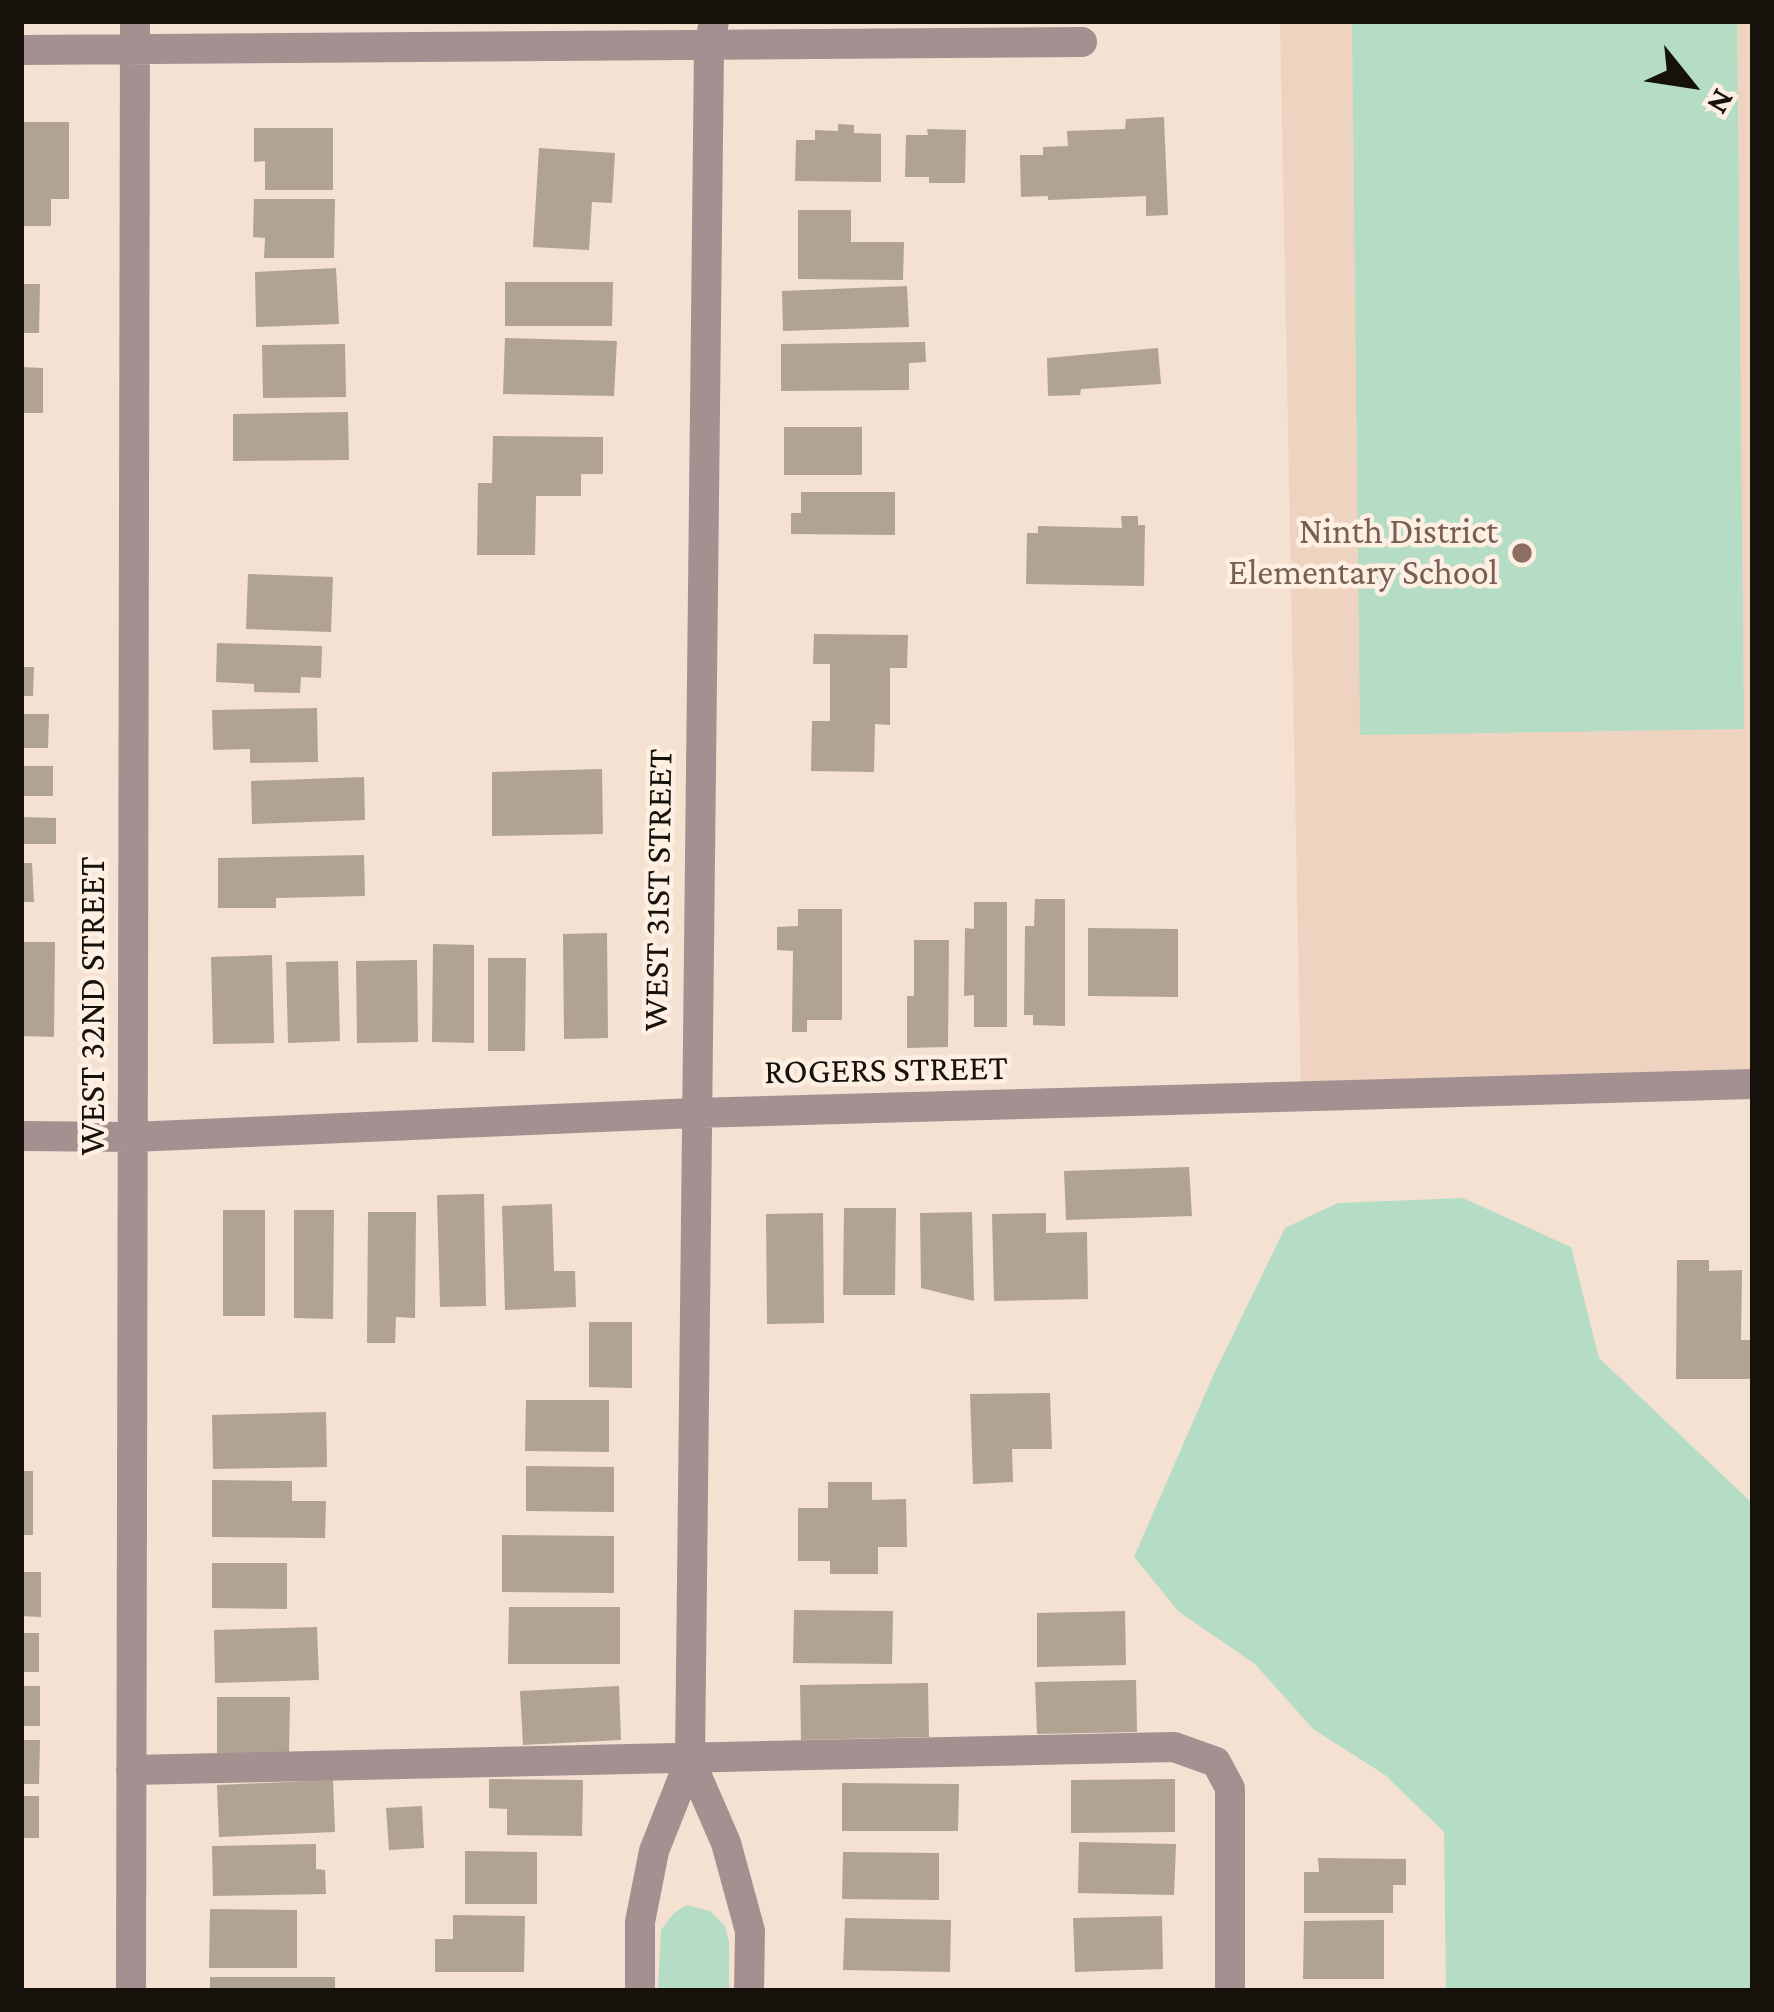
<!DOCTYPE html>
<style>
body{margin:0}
#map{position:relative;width:1774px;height:2012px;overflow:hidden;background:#f4e1d2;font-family:"Crimson Pro",serif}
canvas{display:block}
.frame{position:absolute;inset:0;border:24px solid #17110c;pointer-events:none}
.north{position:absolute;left:1630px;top:24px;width:120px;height:120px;-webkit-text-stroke:9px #feefe3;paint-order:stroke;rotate:120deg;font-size:33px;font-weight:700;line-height:48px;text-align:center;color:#17110c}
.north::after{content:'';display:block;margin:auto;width:42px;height:54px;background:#17110c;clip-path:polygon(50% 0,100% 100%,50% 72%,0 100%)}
</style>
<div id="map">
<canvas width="1774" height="2012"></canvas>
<div class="frame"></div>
<div class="north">N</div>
</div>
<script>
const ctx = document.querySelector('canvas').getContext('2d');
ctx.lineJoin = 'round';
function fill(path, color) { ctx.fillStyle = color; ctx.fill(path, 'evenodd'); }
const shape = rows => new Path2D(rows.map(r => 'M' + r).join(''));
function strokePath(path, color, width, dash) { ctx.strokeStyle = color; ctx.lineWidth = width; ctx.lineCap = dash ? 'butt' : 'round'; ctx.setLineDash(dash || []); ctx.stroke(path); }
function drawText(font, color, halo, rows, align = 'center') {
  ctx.font = font + ' "Crimson Pro",serif'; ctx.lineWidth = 9; ctx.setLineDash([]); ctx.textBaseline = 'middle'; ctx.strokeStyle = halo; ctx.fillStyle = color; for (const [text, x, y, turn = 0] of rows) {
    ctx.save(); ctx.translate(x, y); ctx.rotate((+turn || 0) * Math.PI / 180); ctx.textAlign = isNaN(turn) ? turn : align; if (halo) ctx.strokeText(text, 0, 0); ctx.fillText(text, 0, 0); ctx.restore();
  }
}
const built = shape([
 [1280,21,1753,21,1753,1084,1301,1097]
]);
const green = shape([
 [1352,21,1737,21,1744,729,1360,735],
 [1463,1198,1571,1247,1599,1358,1753,1504,1753,1991,1446,1991,1444,1832,1385,1775,1313,1729,1255,1664,1179,1612,1134,1557,1213,1376,1285,1228,1338,1203],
 [687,1905,710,1911,725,1926,729,1942,729,1991,658,1991,661,1930,674,1913]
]);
const building = shape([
 [1164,117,1168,215,1146,216,1146,196,1048,200,1048,196,1021,197,1020,155,1043,155,1043,147,1068,146,1067,131,1125,129,1126,119],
 [21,122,69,122,69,199,51,199,51,226,21,226],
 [838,124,854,125,854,133,881,134,881,182,795,181,796,140,815,140,815,130,838,131],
 [254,128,333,128,333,190,265,190,265,161,254,162],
 [927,129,966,130,965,183,929,183,929,177,905,177,906,135,928,135],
 [539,148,615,153,612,203,592,202,589,250,533,247],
 [254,199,335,199,334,258,264,258,265,238,253,237],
 [798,210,851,210,851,242,904,242,903,280,798,279],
 [336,268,339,324,256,327,255,272],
 [505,282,613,282,612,326,505,326],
 [21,284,40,284,39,333,21,333],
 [907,286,909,327,783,331,782,291],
 [505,338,617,341,614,396,503,394],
 [925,342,926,362,909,363,909,390,781,391,781,344],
 [345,344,346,397,263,398,262,345],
 [1158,348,1161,384,1081,389,1080,395,1048,396,1047,358],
 [21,367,43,368,43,413,21,413],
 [348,412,349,460,233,461,233,414],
 [784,427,862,427,862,475,784,475],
 [493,436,603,437,603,474,581,474,581,496,536,496,535,555,477,555,478,483,492,483],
 [801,492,895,492,895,535,791,534,791,513,801,513],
 [1121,516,1138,516,1138,525,1145,525,1144,586,1026,584,1027,533,1038,533,1038,526,1122,528],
 [248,574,333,577,331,632,246,629],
 [814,634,908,635,907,668,890,668,890,725,875,724,874,772,811,771,812,721,830,721,830,664,813,664],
 [217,643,322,646,321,678,301,677,300,693,254,692,254,684,216,682],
 [21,667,34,667,33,696,21,696],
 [317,708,318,762,250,763,250,749,213,750,212,710],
 [21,714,49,714,48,748,21,748],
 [21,766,53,766,53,796,21,796],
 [602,769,603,834,492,836,492,772],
 [364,777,365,820,252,824,251,781],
 [21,817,56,818,56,844,21,844],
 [364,855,365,896,276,898,276,908,218,908,218,858],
 [21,863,32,863,34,902,21,902],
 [1035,899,1065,899,1065,1026,1033,1025,1033,1015,1024,1015,1025,926,1034,926],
 [974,902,1007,902,1007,1027,974,1027,974,995,964,996,965,928,974,929],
 [798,909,842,909,842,1020,807,1020,807,1032,792,1032,793,951,777,950,777,927,798,926],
 [1088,928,1178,929,1178,997,1088,996],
 [607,933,608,1038,564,1039,563,934],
 [914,940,949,940,948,1047,907,1048,907,996,914,996],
 [21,942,55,942,54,1037,21,1036],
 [433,944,474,945,474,1043,432,1042],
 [272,955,274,1043,213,1044,211,957],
 [488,958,526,958,525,1051,488,1051],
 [417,960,418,1042,357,1043,356,961],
 [338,961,340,1041,288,1043,286,962],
 [1189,1167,1192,1216,1066,1220,1064,1171],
 [484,1194,486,1306,440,1307,437,1195],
 [552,1204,554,1271,575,1271,576,1307,505,1310,502,1206],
 [844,1208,896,1208,895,1295,843,1295],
 [223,1210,265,1210,265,1316,223,1316],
 [294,1210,334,1210,333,1319,294,1318],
 [368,1212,416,1212,415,1318,396,1317,395,1343,367,1343],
 [972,1212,974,1301,921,1288,920,1213],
 [823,1213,824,1323,767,1324,766,1214],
 [1046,1213,1046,1233,1087,1232,1088,1299,994,1301,992,1214],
 [1677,1260,1709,1260,1709,1271,1742,1270,1741,1340,1753,1340,1753,1379,1676,1379],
 [589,1322,632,1322,632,1388,589,1387],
 [1050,1393,1052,1449,1012,1449,1013,1482,973,1484,970,1394],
 [526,1400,609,1400,609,1452,525,1451],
 [326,1412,327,1467,213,1469,212,1415],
 [526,1466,614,1467,614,1512,526,1511],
 [21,1471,33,1471,33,1535,21,1535],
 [212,1480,292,1481,292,1501,326,1501,325,1538,212,1537],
 [828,1482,872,1482,872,1500,906,1499,907,1547,878,1547,878,1574,830,1574,830,1561,798,1561,798,1508,828,1508],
 [502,1535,614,1536,614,1593,502,1592],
 [212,1563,287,1563,287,1609,212,1608],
 [21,1572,41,1572,41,1617,21,1616],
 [509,1607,620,1607,620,1664,508,1664],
 [794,1610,893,1611,892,1664,793,1663],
 [1125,1611,1126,1665,1037,1667,1037,1613],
 [317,1627,319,1680,215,1683,214,1630],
 [21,1633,39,1633,39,1672,21,1672],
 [1136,1680,1137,1732,1037,1734,1035,1682],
 [928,1683,929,1737,801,1740,800,1685],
 [21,1686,40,1686,40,1726,21,1726],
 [619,1686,621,1740,523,1745,520,1691],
 [217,1697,290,1697,289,1753,217,1753],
 [21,1740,40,1740,39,1784,21,1784],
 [489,1779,583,1780,582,1836,507,1835,507,1809,489,1808],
 [1175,1779,1175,1832,1071,1833,1071,1780],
 [333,1780,335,1832,219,1837,217,1785],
 [842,1783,959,1784,958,1831,842,1831],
 [21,1796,39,1796,39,1838,21,1838],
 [422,1806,424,1848,389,1850,386,1808],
 [1079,1842,1176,1844,1174,1895,1078,1893],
 [316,1844,316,1869,325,1870,326,1894,213,1896,212,1846],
 [465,1851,537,1852,537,1904,465,1904],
 [843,1852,939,1853,939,1900,842,1899],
 [1318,1858,1406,1859,1406,1885,1393,1885,1393,1913,1304,1913,1304,1872,1319,1872],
 [210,1909,297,1910,297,1968,209,1968],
 [453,1915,525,1916,524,1972,435,1972,435,1939,453,1939],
 [1162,1916,1163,1969,1075,1972,1073,1918],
 [845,1918,951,1920,950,1972,843,1970],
 [1384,1920,1384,1979,1303,1979,1304,1921],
 [210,1977,335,1977,335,1991,210,1991]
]);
const minor = shape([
 [21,50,1082,42],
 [21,1136,132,1137,694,1113,1753,1084],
 [690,1760,726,1843,750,1931,749,1991],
 [131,1770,1174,1747,1216,1762,1230,1788,1230,1991],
 [131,1991,135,21],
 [640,1991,640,1922,654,1851,690,1760,709,48,714,21]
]);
const markers = [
 [1522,553,12,"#8d6e63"]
];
const educationNames = [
 ["Ninth District",1498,532],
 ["Elementary School",1498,573]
];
const streetNames = [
 ["WEST 31ST STREET",658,890,-89],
 ["WEST 32ND STREET",93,1006,-90],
 ["ROGERS STREET",886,1070,-1]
];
fill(built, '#eed4c0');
fill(green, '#b5dcc5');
fill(building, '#b0a391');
strokePath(minor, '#a49090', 30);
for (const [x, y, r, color] of markers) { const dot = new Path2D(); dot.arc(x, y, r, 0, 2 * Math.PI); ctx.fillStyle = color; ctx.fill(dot); strokePath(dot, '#feefe3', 4.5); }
drawText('36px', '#785e54', '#feefe3', educationNames, 'right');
drawText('36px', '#17110c', '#feefe3', streetNames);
</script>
